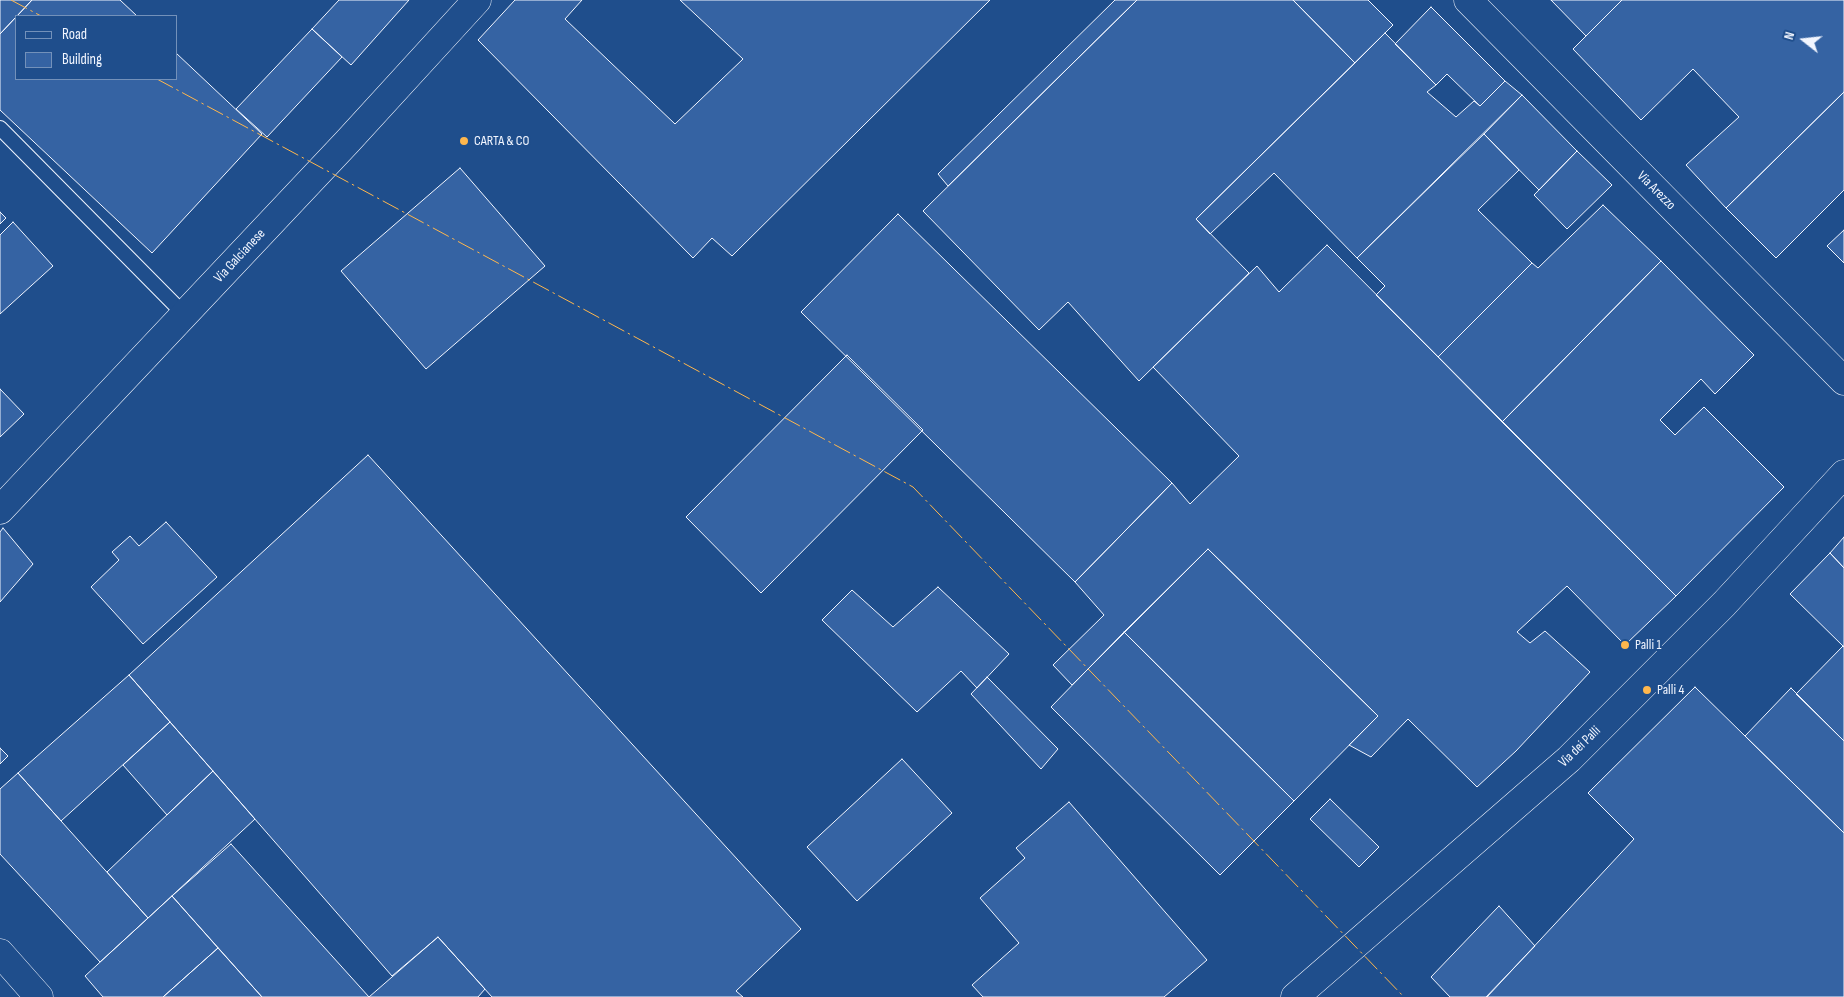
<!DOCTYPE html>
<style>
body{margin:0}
#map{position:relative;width:1844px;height:997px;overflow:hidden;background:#1f4e8c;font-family:"Sofia Sans Condensed",sans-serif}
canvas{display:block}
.legend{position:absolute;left:15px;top:15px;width:162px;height:65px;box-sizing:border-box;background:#1f4e8c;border:1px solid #7391ba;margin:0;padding:6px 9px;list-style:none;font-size:15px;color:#f2f6ff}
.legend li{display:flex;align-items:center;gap:10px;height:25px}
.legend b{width:25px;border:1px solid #7391ba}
.north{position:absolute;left:1779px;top:15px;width:50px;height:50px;-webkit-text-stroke:4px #1f4e8c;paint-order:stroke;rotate:286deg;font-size:14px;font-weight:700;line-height:20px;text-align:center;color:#f2f6ff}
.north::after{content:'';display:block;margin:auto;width:18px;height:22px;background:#f2f6ff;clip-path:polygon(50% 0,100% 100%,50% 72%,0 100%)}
</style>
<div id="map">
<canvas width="1844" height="997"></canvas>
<ul class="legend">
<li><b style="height:6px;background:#1f4e8c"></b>Road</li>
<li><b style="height:14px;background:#3563a3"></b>Building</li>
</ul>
<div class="north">N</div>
</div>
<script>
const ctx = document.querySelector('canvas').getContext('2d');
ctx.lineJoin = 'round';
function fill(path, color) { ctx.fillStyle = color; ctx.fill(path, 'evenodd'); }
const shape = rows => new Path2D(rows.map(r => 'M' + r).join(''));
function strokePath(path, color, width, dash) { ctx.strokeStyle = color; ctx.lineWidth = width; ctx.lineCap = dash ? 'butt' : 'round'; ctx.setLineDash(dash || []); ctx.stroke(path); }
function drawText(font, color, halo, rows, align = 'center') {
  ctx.font = font + ' "Sofia Sans Condensed",sans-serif'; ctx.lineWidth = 4; ctx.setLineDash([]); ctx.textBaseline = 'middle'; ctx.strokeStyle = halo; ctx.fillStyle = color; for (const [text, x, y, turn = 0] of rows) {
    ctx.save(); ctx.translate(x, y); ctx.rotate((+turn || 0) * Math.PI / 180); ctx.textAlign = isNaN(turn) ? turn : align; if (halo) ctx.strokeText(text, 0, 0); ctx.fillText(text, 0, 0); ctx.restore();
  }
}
const building = shape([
 [0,0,32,0,0,34,0,0],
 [32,0,120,0,137,16,17,16,32,0],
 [339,0,409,0,351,65,312,29,339,0],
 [515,0,582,0,565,19,675,124,743,59,680,0,990,0,732,256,712,238,693,258,478,40,515,0],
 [1115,0,1137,0,948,186,938,174,1115,0],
 [1137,0,1293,0,1355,63,1196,219,1249,273,1139,381,1068,302,1039,330,923,211,1137,0],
 [1293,0,1368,0,1393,25,1355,63,1293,0],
 [1551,0,1622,0,1586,36,1551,0],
 [1622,0,1844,0,1844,92,1726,208,1686,165,1739,117,1693,69,1641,120,1573,49,1622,0],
 [1431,7,1505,81,1480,106,1447,74,1436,85,1395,44,1431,7],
 [16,17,16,79,176,79,176,53,262,134,152,253,0,110,0,34,16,17],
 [312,29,342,57,267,137,236,109,312,29],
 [1385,33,1436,85,1427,92,1456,117,1474,101,1480,106,1505,81,1522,95,1357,258,1274,173,1210,234,1196,219,1385,33],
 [1844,92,1844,190,1776,258,1726,208,1844,92],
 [1522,95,1577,151,1539,190,1484,134,1522,95],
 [1484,134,1519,170,1478,210,1532,263,1438,357,1376,295,1385,286,1357,258,1484,134],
 [1577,151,1612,185,1567,229,1534,195,1577,151],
 [460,168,545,266,426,369,341,271,460,168],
 [1603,205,1661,261,1502,422,1438,357,1532,263,1538,268,1603,205],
 [0,212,6,218,0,224,0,212],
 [898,214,1172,483,1075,582,801,312,898,214],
 [13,222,53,266,0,314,0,235,13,222],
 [1844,230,1844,263,1827,246,1844,230],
 [1327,245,1676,596,1625,645,1567,586,1517,632,1530,643,1545,631,1590,672,1516,751,1477,787,1408,719,1371,757,1349,745,1378,716,1208,549,1072,685,1053,665,1104,615,1075,582,1172,483,1190,504,1239,456,1153,367,1257,266,1279,292,1327,245],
 [1661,261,1754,355,1715,394,1701,379,1660,420,1675,435,1704,407,1784,487,1676,596,1502,422,1661,261],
 [847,355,923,430,761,593,686,517,847,355],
 [0,389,24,414,0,437,0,389],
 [368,455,801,929,736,991,743,997,492,997,438,937,392,976,129,675,368,455],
 [166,522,217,577,143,644,91,587,119,560,112,552,130,536,139,546,166,522],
 [3,528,33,564,0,602,0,532,3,528],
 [1844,537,1844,568,1830,553,1844,537],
 [1208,549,1378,716,1294,801,1124,632,1208,549],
 [1830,553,1844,568,1844,647,1790,594,1830,553],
 [938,587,1009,654,977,688,961,671,917,712,822,620,852,590,893,627,938,587],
 [1124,632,1294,801,1220,875,1051,707,1124,632],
 [1843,646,1844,647,1844,741,1796,694,1843,646],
 [129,675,170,722,61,821,18,773,129,675],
 [987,677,1058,749,1041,769,971,694,987,677],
 [1695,687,1844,833,1844,997,1487,997,1634,839,1588,793,1695,687],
 [1791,688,1844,741,1844,833,1745,736,1791,688],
 [170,722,213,771,167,815,123,765,170,722],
 [0,748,8,756,0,764,0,748],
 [902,759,952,813,857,901,807,847,902,759],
 [213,771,255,819,148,918,107,872,213,771],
 [18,773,148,918,100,962,0,854,0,789,18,773],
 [1330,799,1379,847,1359,867,1310,819,1330,799],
 [1069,802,1207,960,1164,997,983,997,972,985,1019,943,980,898,1025,858,1016,848,1069,802],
 [231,844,369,997,262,997,172,896,231,844],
 [172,896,218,948,163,997,103,997,85,976,172,896],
 [1499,906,1535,946,1486,997,1450,997,1431,977,1499,906],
 [438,937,485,989,478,997,369,997,438,937],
 [218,948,262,997,163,997,218,948]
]);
const lane = shape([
 [0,128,185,315]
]);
const street = shape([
 [1468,0,1844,381],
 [0,953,39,997],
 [1295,997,1569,759,1724,604,1844,474]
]);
const secondary = shape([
 [0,510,348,141,477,0]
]);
const power = shape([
 [11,0,41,16],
 [157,79,913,487,1404,997]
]);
const markers = [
 [464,141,5,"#ffb74d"],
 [1625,645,5,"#ffb74d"],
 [1647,690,5,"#ffb74d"]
];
const poiNames = [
 ["CARTA & CO",474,141],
 ["Palli 1",1635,645],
 ["Palli 4",1657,690]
];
const streetNames = [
 ["Via Arezzo",1656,191,45],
 ["Via Galcianese",240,256,-47],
 ["Via dei Palli",1580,747,-44]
];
fill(building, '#3563a3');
strokePath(building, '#f2f6ff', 1);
strokePath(lane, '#f2f6ff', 16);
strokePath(street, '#f2f6ff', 29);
strokePath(secondary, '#f2f6ff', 29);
strokePath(lane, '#1f4e8c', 14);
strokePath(street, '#1f4e8c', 28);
strokePath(secondary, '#1f4e8c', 28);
strokePath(power, '#ffb74d', 1, [18, 4, 2.5, 4]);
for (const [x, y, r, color] of markers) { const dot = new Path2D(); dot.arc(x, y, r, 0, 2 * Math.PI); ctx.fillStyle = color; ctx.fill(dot); strokePath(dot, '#1f4e8c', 2); }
drawText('14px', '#f2f6ff', '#1f4e8c', poiNames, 'left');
drawText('14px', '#f2f6ff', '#1f4e8c', streetNames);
</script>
